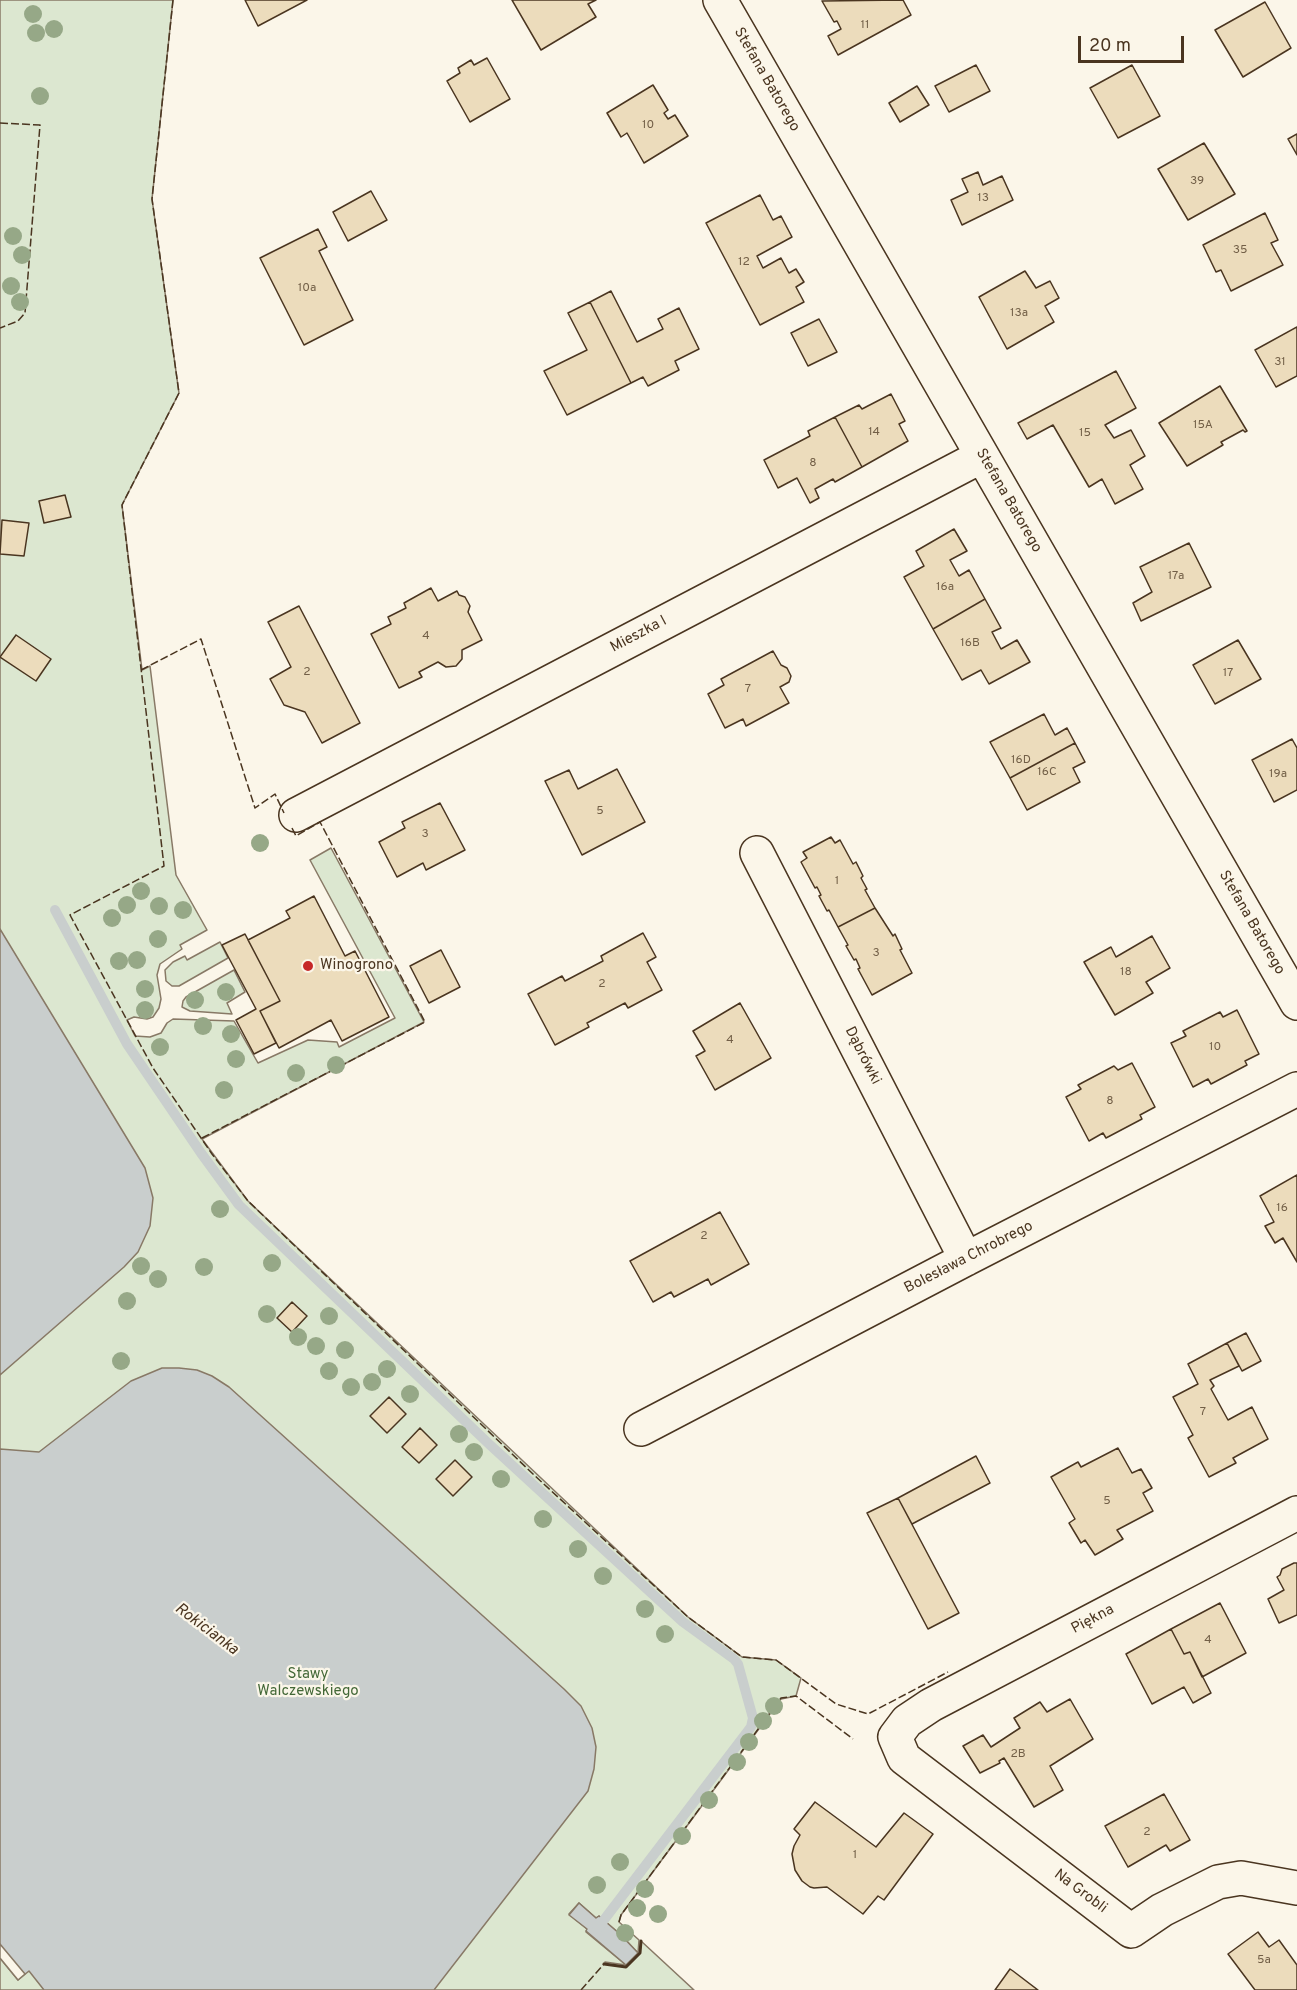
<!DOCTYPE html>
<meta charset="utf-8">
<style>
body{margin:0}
#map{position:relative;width:1297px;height:1990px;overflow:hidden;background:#fbf6e9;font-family:Overpass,sans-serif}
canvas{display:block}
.scale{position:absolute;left:1078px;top:36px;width:106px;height:27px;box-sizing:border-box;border:3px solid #4a3520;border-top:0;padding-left:8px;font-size:18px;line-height:21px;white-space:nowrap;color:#4a3520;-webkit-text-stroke:4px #fbf6e9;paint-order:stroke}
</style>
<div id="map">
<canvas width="1297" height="1990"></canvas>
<div class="scale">20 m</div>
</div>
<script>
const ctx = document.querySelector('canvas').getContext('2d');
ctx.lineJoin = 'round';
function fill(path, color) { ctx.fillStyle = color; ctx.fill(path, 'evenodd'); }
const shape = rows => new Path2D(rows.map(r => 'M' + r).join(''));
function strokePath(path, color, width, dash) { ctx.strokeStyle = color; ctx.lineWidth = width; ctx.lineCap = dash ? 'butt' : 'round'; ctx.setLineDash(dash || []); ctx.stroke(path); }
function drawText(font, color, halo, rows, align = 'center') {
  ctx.font = font + ' Overpass,sans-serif'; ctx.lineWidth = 4.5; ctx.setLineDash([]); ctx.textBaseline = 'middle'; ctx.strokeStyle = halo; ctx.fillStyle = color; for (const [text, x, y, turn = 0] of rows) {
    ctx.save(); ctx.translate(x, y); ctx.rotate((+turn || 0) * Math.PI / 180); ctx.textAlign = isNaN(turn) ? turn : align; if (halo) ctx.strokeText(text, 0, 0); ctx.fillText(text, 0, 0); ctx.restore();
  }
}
const green = shape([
 [0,0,173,0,152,199,179,393,122,505,142,670,150,666,176,875,207,930,180,945,182,949,160,964,157,975,161,999,159,1008,153,1017,147,1019,134,1017,127,1020,135,1036,150,1037,161,1033,167,1023,173,1019,234,1021,258,1063,308,1040,337,1042,339,1047,395,1018,310,860,331,848,424,1022,202,1139,248,1201,688,1617,742,1657,776,1660,801,1678,796,1696,781,1699,621,1915,619,1922,639,1940,638,1953,621,1935,599,1916,596,1918,579,1903,569,1914,587,1929,586,1932,626,1965,605,1962,605,1964,626,1967,640,1953,641,1941,694,1990,0,1990,0,0],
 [220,942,228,958,179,986,172,986,166,981,165,970,173,962,185,956,187,960,220,942],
 [234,970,245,992,227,1003,232,1014,190,1011,182,1007,183,1001,186,997,234,970]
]);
const water = shape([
 [0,929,145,1168,153,1198,150,1226,138,1252,124,1267,0,1375,0,929],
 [162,1368,179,1368,197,1370,212,1376,229,1387,564,1689,581,1706,592,1728,596,1747,594,1769,588,1791,434,1990,44,1990,29,1971,18,1980,0,1958,0,1449,39,1452,131,1381,162,1368],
 [579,1903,596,1918,599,1916,621,1935,638,1953,626,1965,586,1931,587,1929,569,1915,579,1903]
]);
const pier = shape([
 [0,1944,25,1974,18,1980,0,1958,0,1944]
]);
const stream = shape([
 [55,910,127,1044,201,1153,239,1205,489,1444,683,1622,734,1659,738,1664,753,1718,751,1727,597,1929]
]);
const building = shape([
 [245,0,307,0,258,26,245,0],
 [512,0,596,0,588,4,596,17,541,50,512,0],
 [903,0,911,15,838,55,828,36,841,29,837,21,834,22,822,1,903,0],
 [1265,2,1291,48,1243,77,1215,30,1265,2],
 [487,58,510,99,470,122,447,81,460,73,458,68,471,60,474,65,487,58],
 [976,65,990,91,949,112,935,86,976,65],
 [1132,65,1160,116,1118,138,1090,88,1132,65],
 [653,85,668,110,664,113,668,119,675,115,688,136,644,163,627,133,621,137,607,113,653,85],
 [917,86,929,105,900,122,889,103,917,86],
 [1297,134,1297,155,1288,139,1297,134],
 [1204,143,1235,194,1188,220,1158,169,1204,143],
 [978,172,983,185,1002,176,1013,200,962,225,951,200,968,192,962,179,978,172],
 [371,191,387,220,348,241,333,212,371,191],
 [760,195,773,220,781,216,792,237,757,256,763,268,781,258,789,273,796,269,804,282,796,287,804,302,760,325,706,223,760,195],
 [1265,213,1278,240,1271,243,1283,265,1231,291,1221,270,1216,272,1203,245,1265,213],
 [318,229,327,247,319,251,353,320,304,345,260,258,318,229],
 [1025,271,1036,288,1050,281,1059,298,1045,306,1054,322,1007,349,979,297,1025,271],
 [611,291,637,342,663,329,658,319,679,308,699,349,675,361,679,370,648,386,643,377,631,383,590,302,611,291],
 [590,302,631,383,567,415,544,371,587,350,568,313,590,302],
 [819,319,837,352,808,366,791,333,819,319],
 [1297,327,1297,376,1276,387,1255,350,1297,327],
 [1116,371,1136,408,1105,425,1114,438,1131,430,1145,456,1130,465,1143,489,1115,504,1102,479,1089,487,1053,425,1027,439,1018,423,1116,371],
 [1220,386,1247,431,1245,432,1243,430,1221,442,1223,445,1187,466,1159,423,1220,386],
 [891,394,905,421,899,424,908,441,862,467,835,417,859,405,862,409,891,394],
 [835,417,862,467,835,482,833,479,815,489,819,498,810,503,797,478,778,488,764,460,810,436,808,431,835,417],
 [65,495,71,517,44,523,39,501,65,495],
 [2,520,29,523,24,556,0,554,2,520],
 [954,529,967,551,950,560,959,576,969,570,985,599,933,629,904,577,924,566,916,551,954,529],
 [1189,543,1211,587,1141,621,1133,603,1152,592,1140,567,1189,543],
 [431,588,438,601,457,591,459,595,465,597,470,606,468,612,482,640,462,650,462,659,456,666,446,667,438,662,419,672,422,677,399,688,371,634,391,624,388,617,406,608,404,603,431,588],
 [985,599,1001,628,992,632,1001,649,1017,640,1030,662,989,684,981,670,962,680,933,629,985,599],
 [299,606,360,723,322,743,305,712,284,705,270,679,291,667,268,622,299,606],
 [16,635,51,659,36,681,0,657,16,635],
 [1238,640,1261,679,1215,704,1193,665,1238,640],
 [773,651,781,665,787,668,791,676,789,682,780,687,789,703,746,726,743,719,725,728,708,694,724,685,721,679,773,651],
 [1044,714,1055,735,1067,728,1075,743,1010,778,990,742,1044,714],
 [1292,739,1297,748,1297,790,1274,802,1252,760,1292,739],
 [1075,743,1085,762,1073,768,1080,782,1027,810,1010,778,1075,743],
 [617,769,645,822,582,855,545,781,569,770,578,789,617,769],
 [440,803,465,850,426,870,423,863,397,877,379,842,405,828,402,822,440,803],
 [831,837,835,843,840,840,853,864,856,862,863,876,861,878,867,889,865,890,875,908,838,927,829,910,827,911,819,896,821,895,817,887,815,888,801,862,807,858,803,852,831,837],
 [314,896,345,956,355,951,389,1017,342,1041,331,1020,279,1048,260,1011,280,1001,248,940,290,918,286,911,314,896],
 [875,908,893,936,895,934,902,949,900,950,912,973,872,995,858,969,860,968,856,959,854,960,846,946,848,945,838,927,875,908],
 [643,933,656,957,647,962,662,990,628,1008,625,1003,587,1023,589,1027,555,1045,528,994,562,976,565,981,603,961,601,956,643,933],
 [245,934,280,1001,260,1011,276,1043,254,1054,236,1020,256,1009,222,945,245,934],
 [1152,936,1170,968,1146,982,1153,993,1115,1015,1084,962,1111,947,1116,957,1152,936],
 [441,950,460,987,429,1003,410,966,441,950],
 [740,1003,771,1058,715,1090,696,1056,705,1051,693,1031,740,1003],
 [1237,1010,1259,1054,1245,1061,1247,1065,1211,1084,1208,1079,1193,1087,1171,1043,1186,1036,1183,1031,1220,1012,1223,1017,1237,1010],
 [1132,1063,1155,1107,1140,1115,1142,1119,1106,1138,1103,1133,1089,1141,1066,1097,1081,1089,1078,1085,1114,1066,1118,1070,1132,1063],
 [1297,1175,1297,1262,1283,1238,1275,1243,1265,1226,1274,1222,1260,1196,1297,1175],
 [720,1212,749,1264,711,1285,708,1279,674,1297,671,1292,653,1302,630,1261,720,1212],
 [292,1302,307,1316,292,1332,277,1318,292,1302],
 [1246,1333,1261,1361,1242,1371,1227,1343,1246,1333],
 [1227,1343,1239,1366,1210,1380,1214,1386,1211,1389,1228,1420,1252,1407,1268,1439,1233,1458,1236,1463,1209,1477,1188,1438,1193,1435,1173,1397,1198,1384,1188,1364,1227,1343],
 [389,1397,406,1414,387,1433,370,1416,389,1397],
 [420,1428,437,1445,419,1463,402,1447,420,1428],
 [1118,1448,1132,1473,1141,1469,1152,1488,1143,1493,1153,1511,1117,1530,1123,1539,1095,1555,1085,1540,1081,1543,1069,1523,1075,1519,1051,1477,1078,1462,1081,1467,1118,1448],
 [976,1456,990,1483,912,1524,898,1498,976,1456],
 [455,1460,472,1477,453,1496,436,1479,455,1460],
 [898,1498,959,1613,928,1629,867,1513,898,1498],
 [1294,1563,1297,1563,1297,1615,1279,1623,1268,1599,1284,1590,1277,1577,1280,1575,1282,1569,1294,1563],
 [1220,1603,1246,1653,1202,1677,1190,1652,1184,1654,1171,1629,1220,1603],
 [1171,1629,1184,1654,1190,1652,1211,1693,1193,1703,1184,1687,1152,1704,1126,1654,1171,1629],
 [1070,1699,1093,1739,1050,1766,1063,1790,1034,1807,1004,1758,999,1761,1000,1763,980,1773,963,1746,983,1735,991,1747,1020,1728,1014,1718,1040,1702,1047,1712,1070,1699],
 [1164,1794,1190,1840,1170,1851,1166,1845,1128,1867,1105,1826,1164,1794],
 [815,1802,876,1847,904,1813,933,1834,884,1900,878,1896,863,1914,827,1887,814,1888,810,1887,802,1881,795,1870,792,1854,794,1846,800,1835,794,1829,815,1802],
 [1258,1932,1269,1947,1279,1940,1297,1965,1297,1990,1255,1990,1228,1954,1258,1932],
 [1010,1969,1013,1971,1038,1990,995,1990,1010,1969]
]);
const minor = shape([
 [720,0,1297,1003],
 [296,815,982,456],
 [757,853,966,1259],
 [641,1429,966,1259,1297,1089],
 [1297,1513,931,1705,907,1721,895,1737,904,1758,1131,1931,1162,1910,1218,1882,1241,1878,1297,1888]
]);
const fence = shape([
 [173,0,152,199,179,393,122,505,164,866,70,915,153,1068,212,1154,248,1201,533,1474,688,1617,742,1657,776,1660,836,1704,868,1714,948,1672],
 [0,123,40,125,25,313,18,321,0,328],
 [141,670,201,639,255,808,275,794,284,813],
 [202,1138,425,1022,320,822,296,836,291,826],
 [619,1922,621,1915,781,1698,796,1696,853,1739],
 [581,1990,604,1964]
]);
const wall = shape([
 [604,1964,626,1967,640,1953,641,1941]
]);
const trees = [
 [33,14],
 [54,29],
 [36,33],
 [40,96],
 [13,236],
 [22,255],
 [11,286],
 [20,302],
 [260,843],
 [141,891],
 [127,905],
 [159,906],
 [183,910],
 [112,918],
 [158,939],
 [137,960],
 [119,961],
 [145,989],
 [226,992],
 [195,1000],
 [145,1010],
 [203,1026],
 [231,1034],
 [160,1047],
 [236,1059],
 [336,1065],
 [296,1073],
 [224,1090],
 [220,1209],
 [272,1263],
 [141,1266],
 [204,1267],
 [158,1279],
 [127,1301],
 [267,1314],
 [329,1316],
 [298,1337],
 [316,1346],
 [345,1350],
 [121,1361],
 [387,1369],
 [329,1371],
 [372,1382],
 [351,1387],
 [410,1394],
 [459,1434],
 [474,1452],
 [501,1479],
 [543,1519],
 [578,1549],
 [603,1576],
 [645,1609],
 [665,1634],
 [774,1706],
 [763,1721],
 [749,1742],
 [737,1762],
 [709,1800],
 [682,1836],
 [620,1862],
 [597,1885],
 [645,1889],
 [637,1908],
 [658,1914],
 [625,1933]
];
const markers = [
 [308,966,6,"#c62828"]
];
const numberNames = [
 ["11",865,26],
 ["10",648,126],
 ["39",1197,182],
 ["13",983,199],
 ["35",1240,251],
 ["12",744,263],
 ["10a",307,289],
 ["13a",1019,314],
 ["31",1280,363],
 ["15A",1203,426],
 ["14",874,433],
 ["15",1085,434],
 ["8",813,464],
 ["17a",1176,577],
 ["16a",945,588],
 ["4",426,637],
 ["16B",970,644],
 ["2",307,673],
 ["17",1228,674],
 ["7",748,690],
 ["16D",1021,761],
 ["16C",1047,773],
 ["19a",1278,775],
 ["5",600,812],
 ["3",425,835],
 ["1",837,882],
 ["3",876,954],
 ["18",1126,973],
 ["2",602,985],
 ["4",730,1041],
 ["10",1215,1048],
 ["8",1110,1102],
 ["16",1282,1209],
 ["2",704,1237],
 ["7",1203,1413],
 ["5",1107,1502],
 ["4",1208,1641],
 ["2B",1018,1755],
 ["2",1147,1833],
 ["1",855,1856],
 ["5a",1264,1961]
];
const streetNames = [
 ["Stefana Batorego",766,80,60],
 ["Stefana Batorego",1008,501,60],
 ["Mieszka I",639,635,-28],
 ["Stefana Batorego",1251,923,60],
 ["Dąbrówki",862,1056,63],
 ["Bolesława Chrobrego",969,1258,-27],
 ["Piękna",1093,1620,-28],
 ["Na Grobli",1080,1892,37]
];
const poiNames = [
 ["Winogrono",320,966]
];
const parkNames = [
 ["Stawy",308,1675],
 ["Walczewskiego",308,1692]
];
const waterNames = [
 ["Rokicianka",206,1630,37]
];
fill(green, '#dce7d0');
strokePath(green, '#887966', 1.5);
fill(water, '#c9cecd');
strokePath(water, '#887966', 1.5);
fill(pier, '#fbf6e9');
strokePath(pier, '#887966', 1.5);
strokePath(stream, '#c9cecd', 10);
fill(building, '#ecdcbc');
strokePath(building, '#4a3520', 1.5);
strokePath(minor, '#4a3520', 36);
strokePath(minor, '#fbf6e9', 33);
strokePath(fence, '#4a3520', 1.5, [8, 3]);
strokePath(wall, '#4a3520', 3);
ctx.fillStyle = '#96a887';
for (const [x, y] of trees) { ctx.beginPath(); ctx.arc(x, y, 9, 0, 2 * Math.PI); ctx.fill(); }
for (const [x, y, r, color] of markers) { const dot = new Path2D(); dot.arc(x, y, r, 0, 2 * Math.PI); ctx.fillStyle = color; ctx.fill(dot); strokePath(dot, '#fbf6e9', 2); }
drawText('12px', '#725f47', null, numberNames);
drawText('15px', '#4a3520', '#fbf6e9', streetNames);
drawText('15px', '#4a3520', '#fbf6e9', poiNames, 'left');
drawText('15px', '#436837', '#fbf6e9', parkNames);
drawText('italic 16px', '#4a3520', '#fbf6e9', waterNames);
</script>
